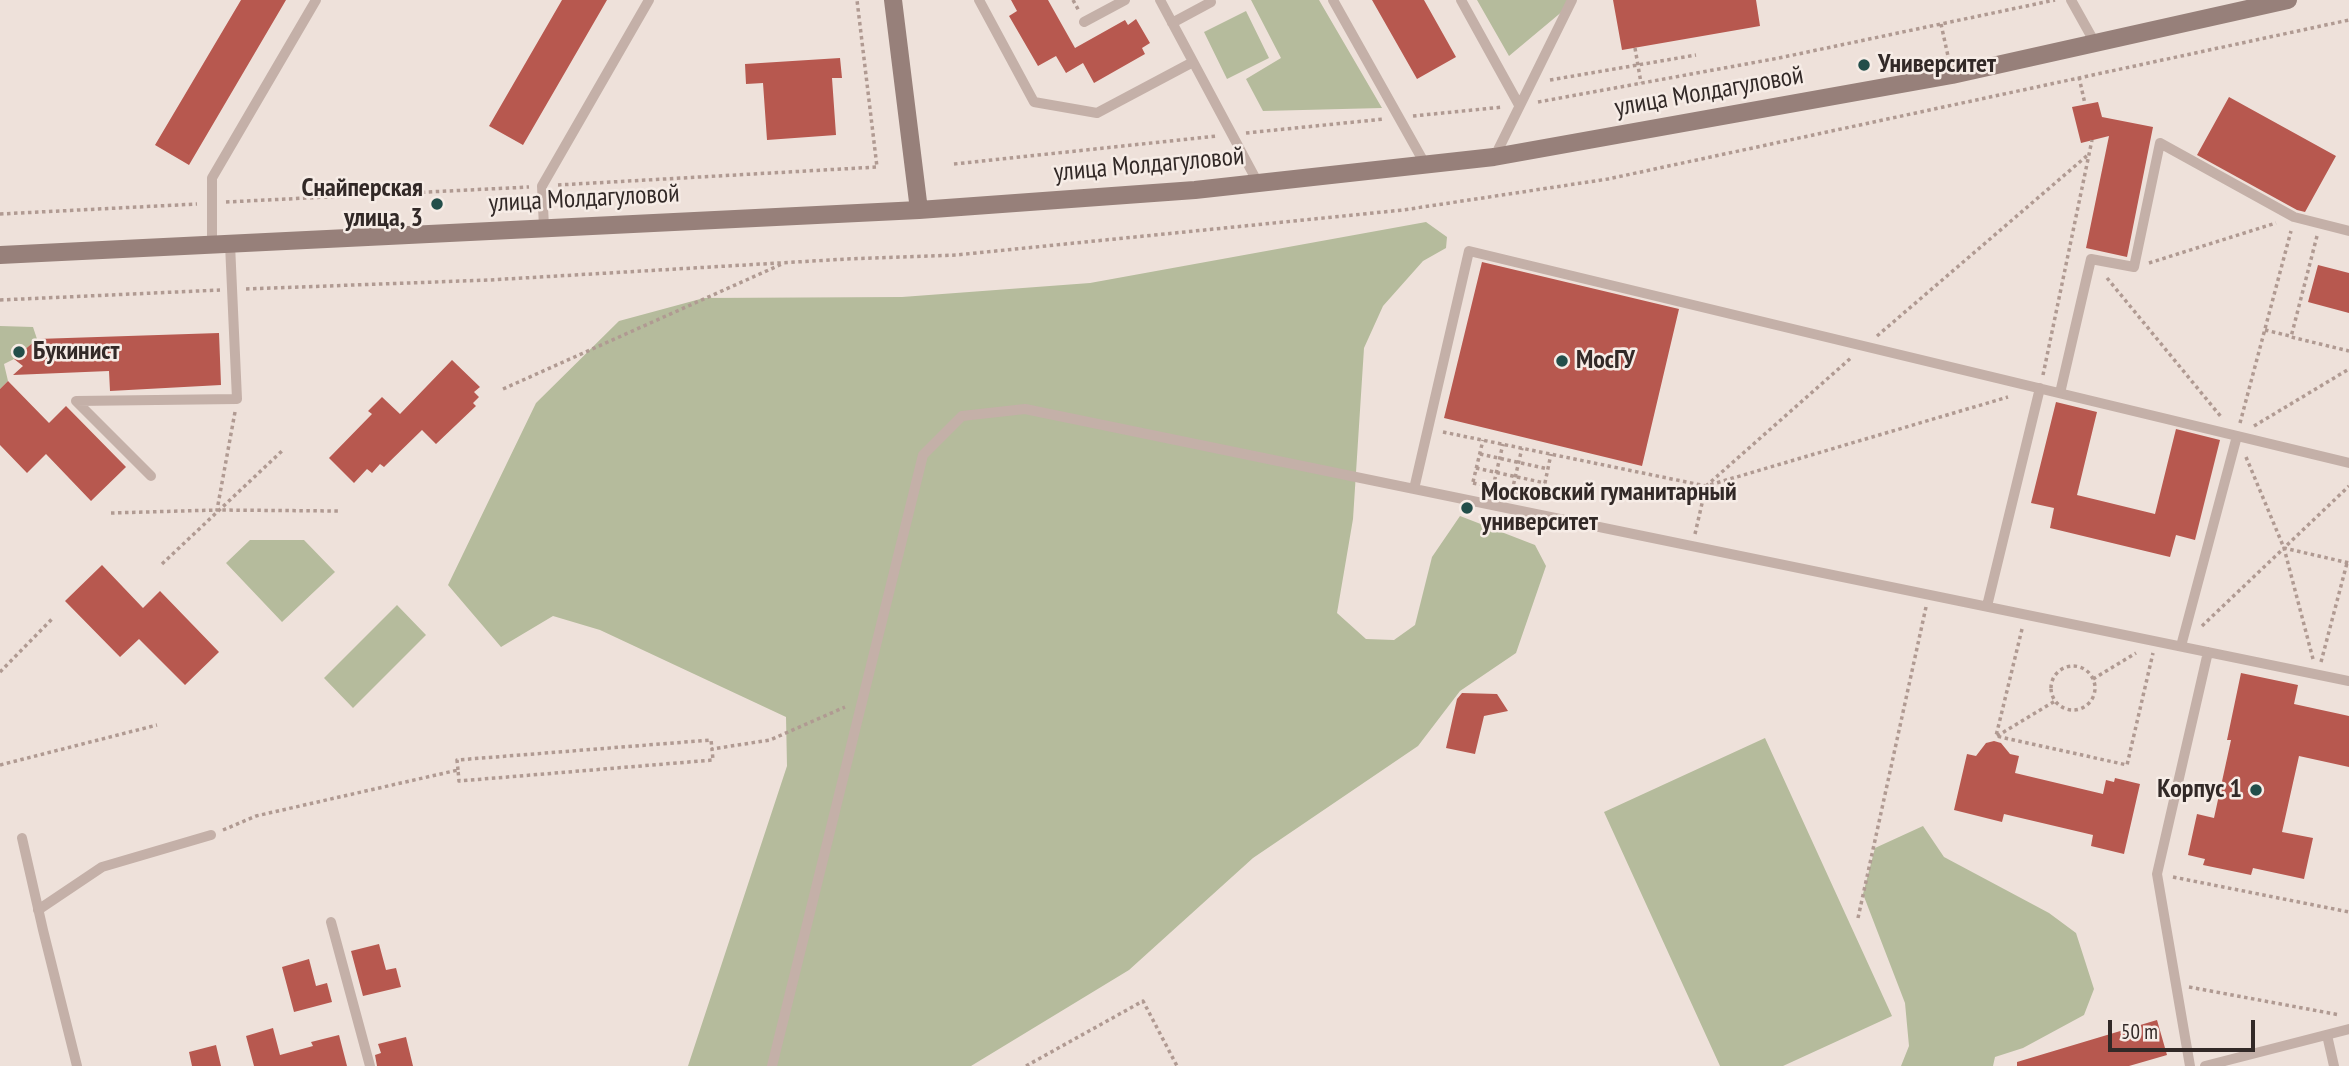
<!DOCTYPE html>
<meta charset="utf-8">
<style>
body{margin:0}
#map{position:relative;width:2349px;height:1066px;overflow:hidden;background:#eee1da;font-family:"PT Sans Narrow",sans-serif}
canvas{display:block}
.scale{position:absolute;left:2108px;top:1020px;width:147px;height:32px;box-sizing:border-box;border:4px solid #322927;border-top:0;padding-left:9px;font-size:21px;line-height:24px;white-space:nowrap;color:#322927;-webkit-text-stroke:5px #f6ece6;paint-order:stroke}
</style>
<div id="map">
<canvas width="2349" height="1066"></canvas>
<div class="scale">50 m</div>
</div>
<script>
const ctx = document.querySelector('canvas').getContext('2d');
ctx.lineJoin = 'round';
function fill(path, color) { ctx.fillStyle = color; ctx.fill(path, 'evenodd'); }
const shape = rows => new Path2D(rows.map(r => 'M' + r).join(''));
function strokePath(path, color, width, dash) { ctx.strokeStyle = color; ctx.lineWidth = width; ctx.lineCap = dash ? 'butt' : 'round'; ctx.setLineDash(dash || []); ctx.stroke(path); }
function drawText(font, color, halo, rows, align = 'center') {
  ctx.font = font + ' "PT Sans Narrow",sans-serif'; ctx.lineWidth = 5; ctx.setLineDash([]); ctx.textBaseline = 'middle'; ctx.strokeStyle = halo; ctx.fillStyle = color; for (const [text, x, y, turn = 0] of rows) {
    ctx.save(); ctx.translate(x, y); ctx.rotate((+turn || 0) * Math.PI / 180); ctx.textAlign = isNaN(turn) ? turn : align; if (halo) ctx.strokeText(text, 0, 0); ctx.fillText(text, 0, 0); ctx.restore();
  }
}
const green = shape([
 [1251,0,1319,0,1382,108,1263,111,1246,79,1281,58],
 [1477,0,1576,0,1509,56],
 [1246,11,1269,58,1227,79,1204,32],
 [1426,222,1447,237,1446,248,1423,261,1383,306,1364,348,1353,519,1337,613,1366,639,1394,640,1415,625,1432,557,1460,516,1535,545,1546,566,1516,653,1460,691,1418,746,1253,858,1129,970,971,1066,688,1066,787,766,786,717,600,630,553,616,501,647,448,585,536,403,619,321,704,298,902,297,1090,283],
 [0,326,33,327,37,339,14,359,4,364,8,381,0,389],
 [250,540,304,540,335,572,282,622,226,563],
 [397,605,426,635,353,708,324,678],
 [1765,738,1892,1016,1783,1066,1720,1066,1604,812],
 [1923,826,1944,857,2049,913,2076,933,2094,989,2084,1015,2023,1048,1995,1057,1993,1066,1901,1066,1909,1046,1905,1003,1863,894,1875,848]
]);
const building = shape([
 [241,0,286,0,189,165,155,145],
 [562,0,607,0,523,145,489,126],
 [1011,0,1048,0,1075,48,1125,20,1128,25,1136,19,1150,43,1142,48,1145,54,1094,83,1083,63,1066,73,1056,56,1038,66,1009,16,1017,11],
 [1372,0,1424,0,1456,57,1417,79],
 [1613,0,1756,0,1760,26,1622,50],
 [840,58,842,78,832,78,836,135,767,140,763,83,746,84,745,64],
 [2229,97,2336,156,2305,212,2297,210,2197,155],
 [2098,102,2102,117,2153,127,2127,257,2086,248,2109,136,2081,143,2072,107],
 [1482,262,1679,309,1642,466,1444,418],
 [2318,265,2349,273,2349,313,2308,302],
 [219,333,221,385,110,391,109,371,13,375,23,366,14,359,37,339],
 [452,360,480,387,474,392,479,397,473,403,476,406,436,444,422,430,384,467,380,464,372,473,367,469,354,483,329,458,372,414,368,411,382,397,400,414],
 [8,381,49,423,66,406,126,467,91,501,46,454,27,473,0,445,0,389],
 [2056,402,2097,412,2077,495,2155,514,2176,429,2220,440,2195,540,2176,535,2170,557,2050,528,2054,508,2031,503],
 [102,565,143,608,160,591,219,652,185,685,139,639,120,657,65,601],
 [2241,673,2298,685,2294,704,2349,716,2349,767,2299,756,2282,832,2313,838,2304,879,2253,868,2251,875,2203,865,2205,859,2188,855,2197,814,2214,818,2231,740,2227,740],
 [1462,693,1497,694,1508,711,1484,716,1475,754,1446,748,1457,699],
 [1994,741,2001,743,2010,754,2019,756,2015,773,2103,794,2106,780,2114,782,2115,778,2140,784,2124,854,2091,846,2093,835,2004,814,2002,822,1954,810,1967,754,1976,756,1986,743],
 [379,944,386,970,396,968,401,987,363,996,351,951],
 [309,959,316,986,327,983,332,1002,294,1012,282,967],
 [2157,1020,2167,1055,2129,1066,2017,1066,2017,1062],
 [273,1028,280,1055,313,1046,311,1042,339,1035,347,1066,254,1066,246,1036],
 [406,1037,413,1066,377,1066,375,1055,381,1053,378,1044],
 [216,1045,221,1066,192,1066,189,1052]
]);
const path = shape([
 [1073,0,1079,11],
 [1941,24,1948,56],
 [1635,48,1641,83],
 [2079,77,2085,104],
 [1550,80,1696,55],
 [1538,102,1779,58,2055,0],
 [1413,116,1503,107],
 [1246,133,1384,119],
 [954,164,1217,136],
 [558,185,877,167,857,0],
 [226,202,529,187],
 [0,214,197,204],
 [2317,236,2291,337,2349,351],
 [2149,263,2276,223],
 [2107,278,2222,418],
 [246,289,489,280,847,259,956,255,1403,210,1608,179,2349,20],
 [0,300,220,290],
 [2265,330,2290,336],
 [1877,336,2089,154],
 [2043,375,2092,140],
 [503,389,782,264],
 [235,412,217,510,338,511],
 [2240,423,2291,231],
 [2254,426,2349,369],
 [1443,432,1706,486,2008,397],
 [1480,454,1548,469],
 [2246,457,2284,548,2349,563],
 [1476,468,1545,483],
 [1473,482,1483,440],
 [1473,483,1542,497],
 [1493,487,1503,444],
 [1512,491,1522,448],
 [1542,497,1551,454],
 [111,513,217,510],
 [1695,534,1706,486,1852,357],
 [162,564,283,450],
 [2202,626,2284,548],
 [2022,629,1996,736,2127,765,2153,653],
 [2313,659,2284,548,2349,486],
 [2321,662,2347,563],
 '2051 688a22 22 0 1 1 44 0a22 22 0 1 1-44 0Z',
 [0,672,53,618],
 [2093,679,2136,653],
 [1997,736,2055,701],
 [0,765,157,725],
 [458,770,457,760,711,740,712,749],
 [223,830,256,816,458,770,459,781,713,760,712,749,770,740,845,707],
 [2173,877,2349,912],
 [1858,918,1926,607],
 [2189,987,2340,1015],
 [1026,1066,1143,1001,1177,1066]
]);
const lane = shape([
 [979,0,1034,102,1097,113,1193,62],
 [1160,0,1258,183],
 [1333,0,1425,164],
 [1461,0,1519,105],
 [2071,0,2095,43],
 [1084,22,1125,0],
 [1172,23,1211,2,1210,0],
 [1495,156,1572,0],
 [544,227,542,186,649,0],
 [212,245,212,178,316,0],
 [2060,393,2091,259,2134,267,2160,143,2294,217,2349,231],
 [151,476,76,401,237,399,230,244],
 [1414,489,1469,251,2349,463],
 [1987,606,2040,388],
 [2181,646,2237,436],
 [22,838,43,930,77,1066],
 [38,910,102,867,211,835],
 [331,922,370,1066],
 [2327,1035,2334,1066],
 [772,1066,923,455,962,416,1025,409,2349,681],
 [2190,1066,2157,874,2208,652],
 [2205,1066,2349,1029]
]);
const secondary = shape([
 [893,0,919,210],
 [0,255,919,210,1195,190,1494,157,1952,75,2288,0]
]);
const markers = [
 [1864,65,7,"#224e4a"],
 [437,204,7,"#224e4a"],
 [19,352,7,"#224e4a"],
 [1562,361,7,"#224e4a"],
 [1467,508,7,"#224e4a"],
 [2256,790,7,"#224e4a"]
];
const poiNames = [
 ["Университет",1878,65],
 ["Снайперская",423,189,"right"],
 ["улица, 3",423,219,"right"],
 ["Букинист",33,352],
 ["МосГУ",1576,361],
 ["Московский гуманитарный",1481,493],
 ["университет",1481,523],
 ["Корпус 1",2242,790,"right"]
];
const streetNames = [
 ["улица Молдагуловой",1709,92,-10],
 ["улица Молдагуловой",1149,165,-5],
 ["улица Молдагуловой",584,199,-3]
];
fill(green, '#b5bb9c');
fill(building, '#b7584f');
strokePath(path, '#b09a92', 3.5, [3.5, 3.5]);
strokePath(lane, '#c4b0a8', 10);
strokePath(secondary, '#97807a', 18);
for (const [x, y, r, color] of markers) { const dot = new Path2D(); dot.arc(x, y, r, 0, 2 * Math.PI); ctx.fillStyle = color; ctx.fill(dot); strokePath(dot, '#f6ece6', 2.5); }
drawText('bold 26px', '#322927', '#f6ece6', poiNames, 'left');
drawText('26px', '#322927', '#f6ece6', streetNames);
</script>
